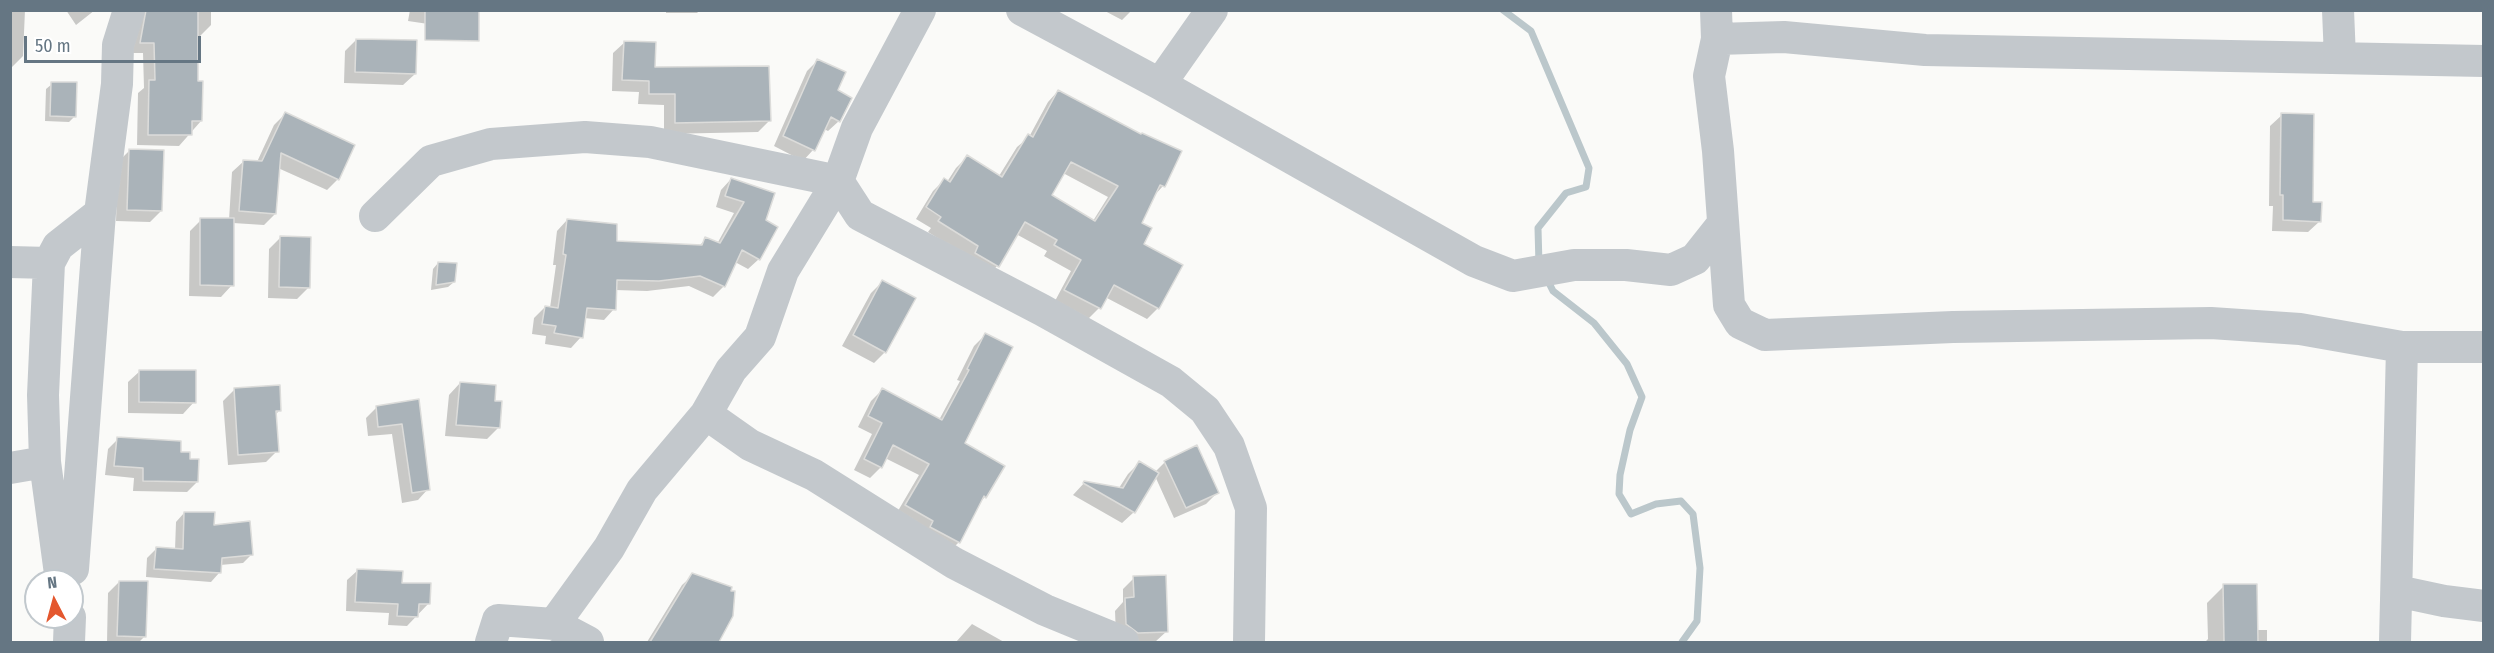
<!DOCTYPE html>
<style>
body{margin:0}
#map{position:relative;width:2494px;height:653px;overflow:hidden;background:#fafaf8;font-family:"Fira Sans Condensed",sans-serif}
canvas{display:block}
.frame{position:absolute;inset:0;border:12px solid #657683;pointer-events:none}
.north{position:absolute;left:24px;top:569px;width:60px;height:60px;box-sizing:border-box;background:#fff;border:2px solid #c1c8cd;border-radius:50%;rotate:354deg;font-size:16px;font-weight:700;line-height:24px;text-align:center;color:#657683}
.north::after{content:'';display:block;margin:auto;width:21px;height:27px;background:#e4572e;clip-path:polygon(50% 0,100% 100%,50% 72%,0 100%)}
.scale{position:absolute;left:24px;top:36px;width:177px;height:27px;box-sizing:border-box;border:3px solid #657683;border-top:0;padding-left:8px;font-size:18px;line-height:21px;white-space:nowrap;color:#657683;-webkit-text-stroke:4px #fff;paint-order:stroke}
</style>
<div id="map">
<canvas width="2494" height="653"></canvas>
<div class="frame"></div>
<div class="north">N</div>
<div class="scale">50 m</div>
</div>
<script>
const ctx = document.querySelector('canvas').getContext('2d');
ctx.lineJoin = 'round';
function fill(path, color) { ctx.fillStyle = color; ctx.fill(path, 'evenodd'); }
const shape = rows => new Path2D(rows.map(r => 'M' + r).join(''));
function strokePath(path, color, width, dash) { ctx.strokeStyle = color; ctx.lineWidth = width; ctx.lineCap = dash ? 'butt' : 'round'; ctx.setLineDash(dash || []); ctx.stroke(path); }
const shadow = shape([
 [10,10,25,10,23,56,10,69],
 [66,10,95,10,76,25],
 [143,10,211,10,211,25,200,36,197,36,197,82,201,121,179,146,137,145,138,93,144,88,143,53,130,53],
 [410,10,477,10,469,30,408,21],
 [666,10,700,10,697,13,666,13],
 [1103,10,1132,10,1122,20],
 [356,40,415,74,403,85,344,83,345,51],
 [625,42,653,68,769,121,758,132,664,134,664,105,638,104,639,92,612,91,613,53],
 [817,61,836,91,839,121,828,131,824,129,813,150,803,161,774,146,807,71],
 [52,84,74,117,69,122,45,121,46,89],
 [1058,91,1163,186,1153,197,1140,223,1142,244,1181,265,1158,308,1147,319,1105,297,1099,308,1088,319,1055,301,1071,271,1044,256,1047,251,1016,234,997,266,987,277,969,258,928,232,931,228,916,219,933,191,944,180,947,182,956,168,967,157,999,176,1017,147,1029,137,1048,102],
 [1063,173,1108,197,1093,221,1050,196],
 [285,114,338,179,327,190,278,168,275,214,264,225,233,223,232,285,221,297,189,296,190,231,201,220,229,220,232,172,244,161,257,162,274,125],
 [2282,115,2320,221,2308,232,2272,231,2273,206,2269,206,2270,126],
 [129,151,161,211,150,222,116,221,118,162],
 [731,179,764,221,759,259,748,269,735,262,724,286,713,297,689,286,647,291,615,290,614,309,604,320,584,318,581,337,571,348,545,344,546,336,532,334,534,318,545,307,550,308,556,265,553,265,557,231,567,220,615,243,698,247,706,239,717,244,734,213,716,207,721,190],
 [280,238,309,287,297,299,268,298,269,249],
 [438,263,454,282,448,287,431,290,433,269],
 [882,282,885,352,874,363,842,346,871,293],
 [985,335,963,444,1003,466,985,497,979,503,959,542,948,553,895,516,919,475,885,458,881,467,870,478,854,470,872,434,858,427,871,401,882,390,939,420,960,381,957,380,974,346],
 [140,371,194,402,183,414,128,413,128,382],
 [460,383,493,402,498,428,487,439,445,436,449,395],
 [235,389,280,410,275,415,277,451,266,462,228,465,223,401],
 [418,401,428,489,418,500,402,503,392,434,368,436,366,418,377,407],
 [118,439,179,453,197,482,187,492,133,491,134,478,105,475,108,449],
 [1165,462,1217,493,1206,504,1174,518,1155,476,1134,512,1122,523,1073,495,1085,482,1119,488,1128,474,1139,463,1155,472],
 [184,513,213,526,252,554,243,563,220,565,219,573,211,582,146,577,147,558,156,549,175,550,176,522],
 [357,571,400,584,429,603,407,626,388,625,389,613,346,611,347,580],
 [693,575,732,615,717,642,647,642,682,585],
 [1134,578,1167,631,1155,642,1125,642,1116,635,1115,611,1123,602,1123,589],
 [119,582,145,636,139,642,107,642,108,593],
 [2224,586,2256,630,2267,630,2267,642,2205,642,2208,639,2207,603],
 [972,624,1004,642,956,642]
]);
const stream = shape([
 [1503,10,1531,31,1589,168,1586,187,1566,193,1538,228,1539,265],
 [1546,277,1553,291,1594,323,1627,364,1642,397,1630,430,1620,475,1619,494,1631,514,1656,504,1681,501,1693,514,1700,568,1697,621,1682,642]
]);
const building = shape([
 [146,10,198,10,198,81,203,81,202,121,192,121,192,135,148,135,149,80,155,80,154,43,140,43,146,10],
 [425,10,479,10,479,41,425,40,425,10],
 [356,39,417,40,416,74,355,72,356,39],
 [624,41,656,42,655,67,769,66,771,121,675,123,675,94,649,94,649,81,622,80,624,41],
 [817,59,846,72,838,90,852,98,840,122,831,117,815,151,783,136,817,59],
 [51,82,77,82,76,117,50,116,51,82],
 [1058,90,1141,134,1142,133,1182,151,1165,187,1160,185,1142,223,1152,228,1144,244,1183,265,1159,309,1114,285,1101,309,1064,290,1081,260,1054,245,1057,240,1025,222,999,267,975,253,978,246,938,221,941,217,926,207,944,178,950,182,967,155,1002,177,1028,134,1033,137,1058,90],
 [1071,162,1118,186,1095,221,1052,195,1071,162],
 [285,112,355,145,339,180,281,153,276,214,239,211,243,160,262,161,285,112],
 [2281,113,2314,114,2313,202,2322,202,2321,222,2283,220,2283,195,2280,195,2281,113],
 [129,149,164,150,162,211,127,210,129,149],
 [731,178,775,193,766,220,778,227,760,260,742,250,725,287,700,276,659,281,617,280,616,310,587,308,583,338,554,333,556,326,542,324,545,306,558,308,566,255,563,254,567,219,617,224,617,241,702,245,705,237,720,243,744,202,725,196,731,178],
 [200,218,234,218,234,286,200,285,200,218],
 [280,236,311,237,310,288,279,287,280,236],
 [438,262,457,263,455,282,436,285,438,262],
 [882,280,916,298,886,353,853,335,882,280],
 [985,333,1013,347,965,443,1005,466,986,498,984,496,960,543,930,527,933,521,905,505,929,464,893,445,882,468,864,459,882,423,868,416,882,388,942,420,969,370,967,369,985,333],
 [139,370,196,370,196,403,139,402,139,370],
 [460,382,496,385,495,401,502,401,500,428,456,425,460,382],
 [280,385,281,411,276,411,279,452,238,455,234,388,280,385],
 [419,399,430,490,412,493,402,424,378,427,376,406,419,399],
 [117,437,181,441,181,452,190,452,190,459,199,459,198,482,143,481,143,468,114,466,117,437],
 [1197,445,1219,493,1186,508,1164,461,1197,445],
 [1139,461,1159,473,1135,513,1083,483,1084,481,1123,488,1139,461],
 [184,512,215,512,214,525,250,521,253,555,222,558,221,573,154,569,156,547,183,549,184,512],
 [357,569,403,571,402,583,431,583,430,604,419,604,418,617,397,616,398,604,355,602,357,569],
 [692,573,732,587,731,591,735,591,733,616,719,642,650,642,692,573],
 [1166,575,1168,632,1138,633,1126,624,1125,598,1134,597,1133,576,1166,575],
 [119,581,148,581,146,637,117,636,119,581],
 [2223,584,2257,584,2258,642,2224,642,2223,584]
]);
const minor = shape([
 [920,10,857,128,838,181,860,215,1042,310,1171,382,1205,410,1229,446,1251,508,1249,642],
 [1022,10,1160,84,1474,261,1513,276,1574,265,1626,265,1671,270,1695,259,1722,225],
 [1716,10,1717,39,1709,76,1718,151,1729,305,1740,323,1765,335,1953,327,2211,323,2300,329,2402,347,2484,347],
 [2338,10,2340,58],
 [1717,39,1784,37,1925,50,2484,61],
 [1160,84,1212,10],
 [375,216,431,161,491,144,585,137,650,142,838,181,783,271,760,337,731,370,706,414,642,490,609,548,554,624,498,620,491,642],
 [10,262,49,263],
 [706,414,750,445,814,475,954,563,1045,610,1123,642],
 [10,468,45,462],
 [73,569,100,213],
 [61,581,45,462,43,395,49,263,58,246,100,213,117,84,118,45,129,10],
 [2397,591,2444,601,2484,606],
 [554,624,588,642],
 [69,642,70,617],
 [2395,642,2402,347]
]);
fill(shadow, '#0003');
strokePath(stream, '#bbc7cb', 7);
fill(building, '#aab3b9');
strokePath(building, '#dcdcda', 1.5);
strokePath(minor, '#c3c8cc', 32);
</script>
